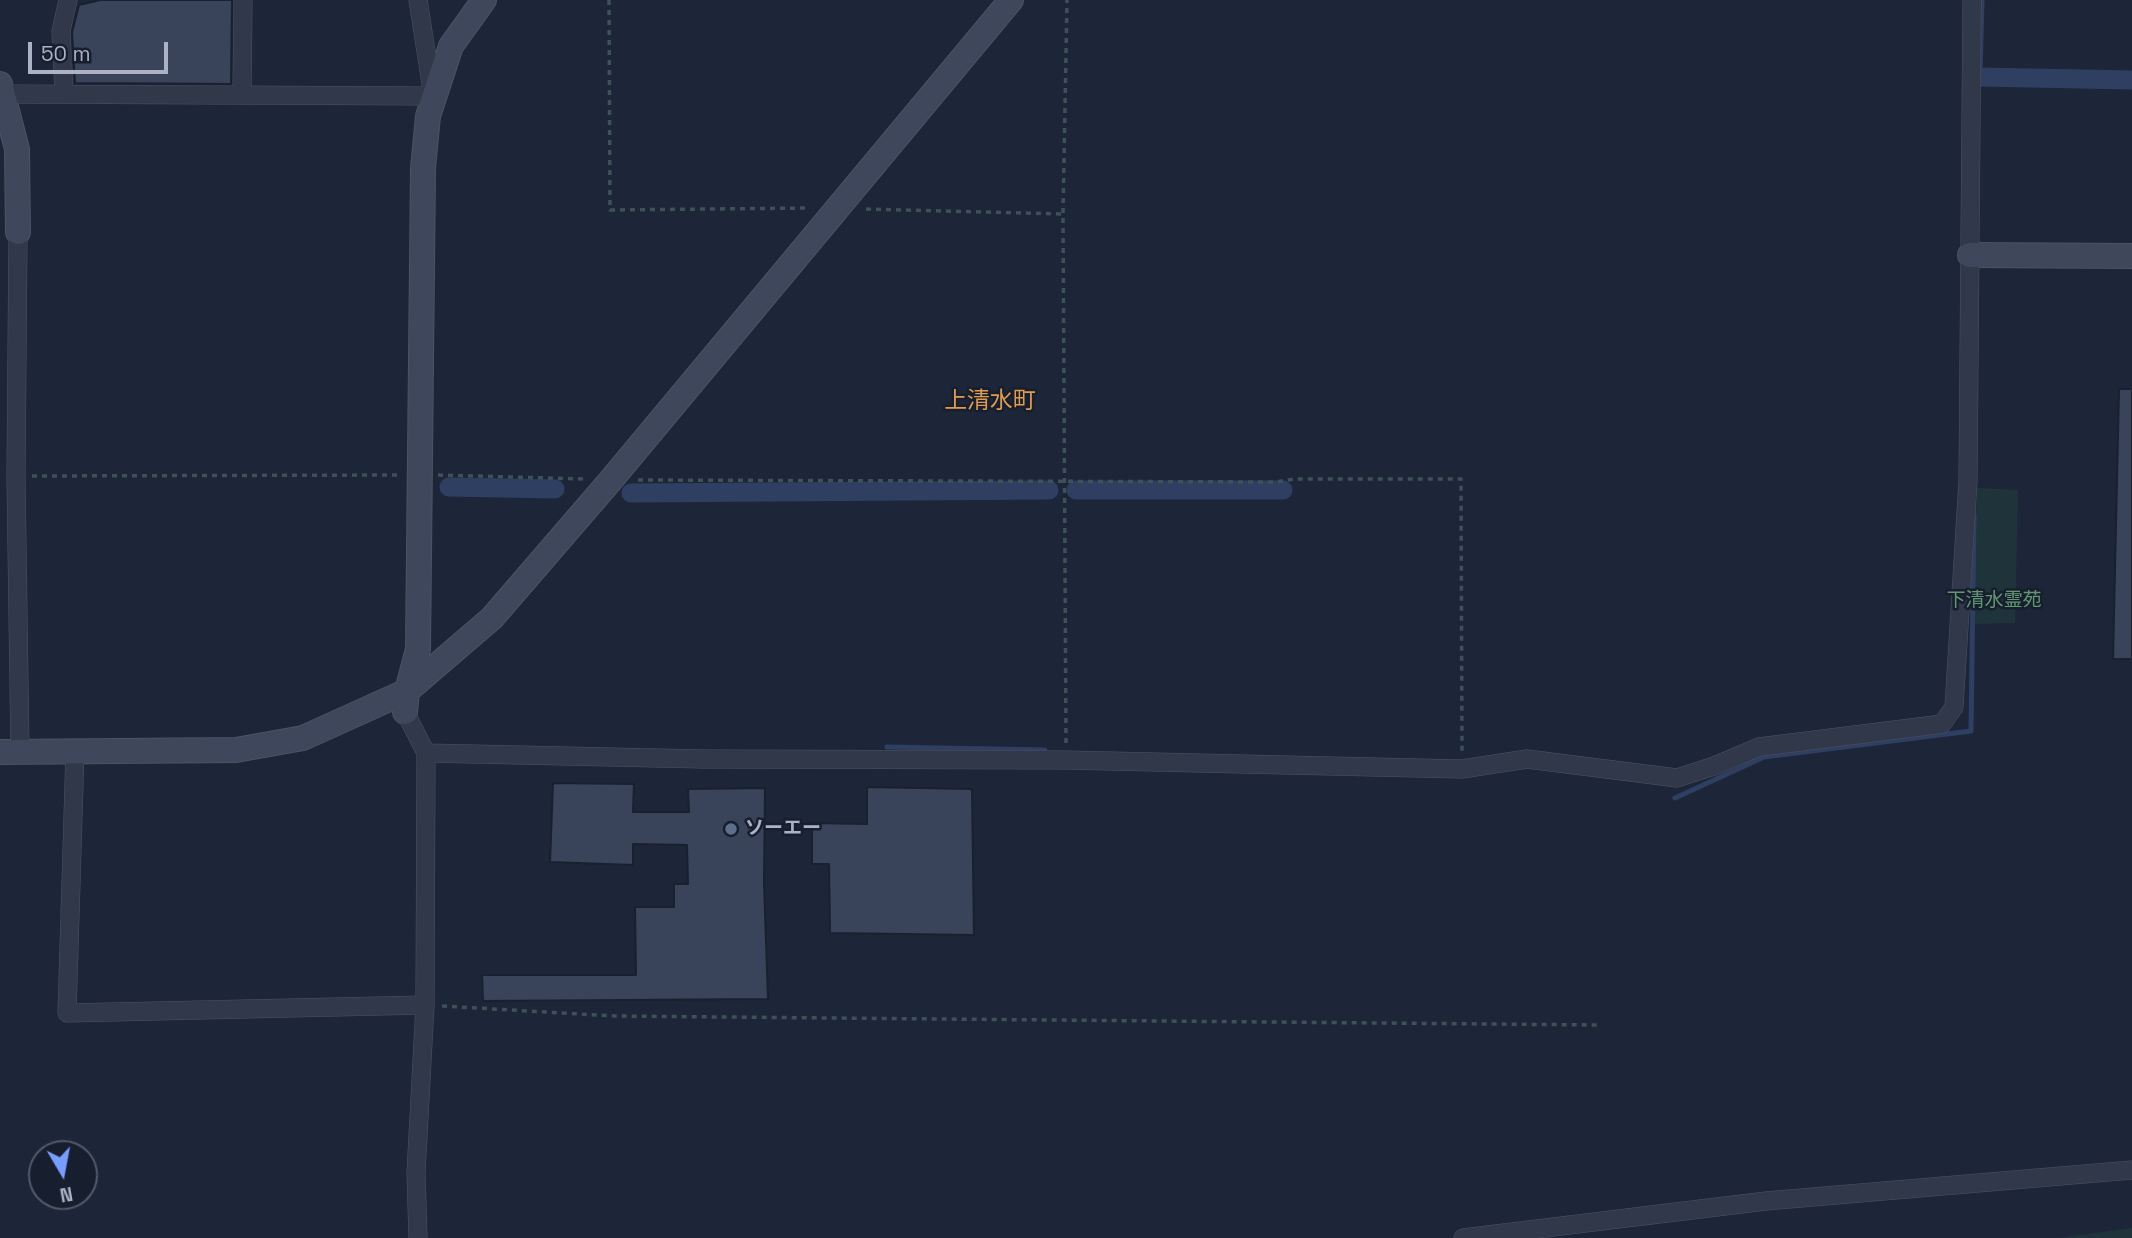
<!DOCTYPE html>
<meta charset="utf-8">
<style>
body{margin:0}
#map{position:relative;width:2132px;height:1238px;overflow:hidden;background:#1d2639;font-family:"Space Grotesk",sans-serif}
canvas{display:block}
.north{position:absolute;left:28px;top:1140px;width:70px;height:70px;box-sizing:border-box;background:#171e2d;border:2px solid #52596a;border-radius:50%;rotate:170deg;font-size:19px;font-weight:700;line-height:28px;text-align:center;color:#abb2c6}
.north::after{content:'';display:block;margin:auto;width:24px;height:32px;background:#779dff;clip-path:polygon(50% 0,100% 100%,50% 72%,0 100%)}
.scale{position:absolute;left:28px;top:42px;width:140px;height:32px;box-sizing:border-box;border:4px solid #abb2c6;border-top:0;padding-left:9px;font-size:21px;line-height:24px;white-space:nowrap;color:#abb2c6;-webkit-text-stroke:5px #171e2d;paint-order:stroke}
</style>
<div id="map">
<canvas width="2132" height="1238"></canvas>
<div class="north">N</div>
<div class="scale">50 m</div>
</div>
<script>
const ctx = document.querySelector('canvas').getContext('2d');
ctx.lineJoin = 'round';
function fill(path, color) { ctx.fillStyle = color; ctx.fill(path, 'evenodd'); }
const shape = rows => new Path2D(rows.map(r => 'M' + r).join(''));
function strokePath(path, color, width, dash) { ctx.strokeStyle = color; ctx.lineWidth = width; ctx.lineCap = dash ? 'butt' : 'round'; ctx.setLineDash(dash || []); ctx.stroke(path); }
function drawText(font, color, halo, rows, align = 'center') {
  ctx.font = font + ' "Space Grotesk","Noto Sans JP",sans-serif'; ctx.lineWidth = 5; ctx.setLineDash([]); ctx.textBaseline = 'middle'; ctx.strokeStyle = halo; ctx.fillStyle = color; for (const [text, x, y, turn = 0] of rows) {
    ctx.save(); ctx.translate(x, y); ctx.rotate((+turn || 0) * Math.PI / 180); ctx.textAlign = isNaN(turn) ? turn : align; if (halo) ctx.strokeText(text, 0, 0); ctx.fillText(text, 0, 0); ctx.restore();
  }
}
const green = shape([
 [1977,488,2018,490,2015,623,1972,624],
 [2132,1228,2132,1238,2058,1238]
]);
const stream = shape([
 [1980,76,1982,0],
 [887,747,1045,750],
 [1675,798,1764,757,1971,731,1974,515]
]);
const canal = shape([
 [1980,77,2132,80],
 [449,487,555,489],
 [1076,490,1283,490],
 [631,493,1049,490]
]);
const building = shape([
 [100,0,232,0,231,84,75,83,72,32,79,5,100,0],
 [2119,389,2132,389,2132,659,2113,659,2119,389],
 [553,783,634,784,633,812,689,812,688,789,765,788,764,883,768,999,483,1001,482,975,636,975,635,907,674,907,674,884,688,884,687,845,633,844,633,865,550,862,553,783],
 [867,787,972,789,974,935,830,933,829,864,812,864,812,823,867,824,867,787]
]);
const path = shape([
 [609,0,610,210,809,208],
 [866,209,1063,214],
 [438,475,585,479],
 [32,476,399,475],
 [638,480,1276,482,1294,479,1461,479,1462,753],
 [1066,743,1063,214,1067,0],
 [442,1006,614,1016,1598,1025]
]);
const street = shape([
 [64,93,61,31,68,0],
 [3,94,433,96,418,0],
 [242,94,243,0],
 [18,232,16,476,20,752],
 [405,712,426,753,425,1005,416,1173,418,1238],
 [75,752,67,1013,425,1005],
 [426,753,703,759,1066,760,1462,769,1527,759,1677,778,1714,766,1759,747,1942,724,1954,707,1968,481,1972,0],
 [1463,1238,1766,1201,2132,1170]
]);
const secondary = shape([
 [0,84,17,149,18,232],
 [1970,255,2132,256],
 [405,712,407,691,418,649,423,168,428,116,451,46,484,0],
 [0,752,236,750,303,738,407,691,492,618,611,480,1011,0]
]);
const markers = [
 [731,829,7,"#5c6f8a"]
];
const parkNames = [
 ["下清水霊苑",1994,601]
];
const poiNames = [
 ["ソーエー",745,829]
];
const quarterNames = [
 ["上清水町",990,402]
];
fill(green, '#1f343a');
strokePath(stream, '#2f3f62', 5);
strokePath(canal, '#2f3f62', 19);
fill(building, '#394359');
strokePath(building, '#19202f', 2);
strokePath(street, '#4c5364', 19);
strokePath(secondary, '#4c5364', 26);
strokePath(path, '#3d5157', 3.5, [5, 5]);
strokePath(street, '#313849', 18);
strokePath(secondary, '#3f475c', 24);
for (const [x, y, r, color] of markers) { const dot = new Path2D(); dot.arc(x, y, r, 0, 2 * Math.PI); ctx.fillStyle = color; ctx.fill(dot); strokePath(dot, '#171e2d', 2.5); }
drawText('19px', '#619873', '#171e2d', parkNames);
drawText('bold 19px', '#abb2c6', '#171e2d', poiNames, 'left');
drawText('23px', '#de9c4e', '#171e2d', quarterNames);
</script>
